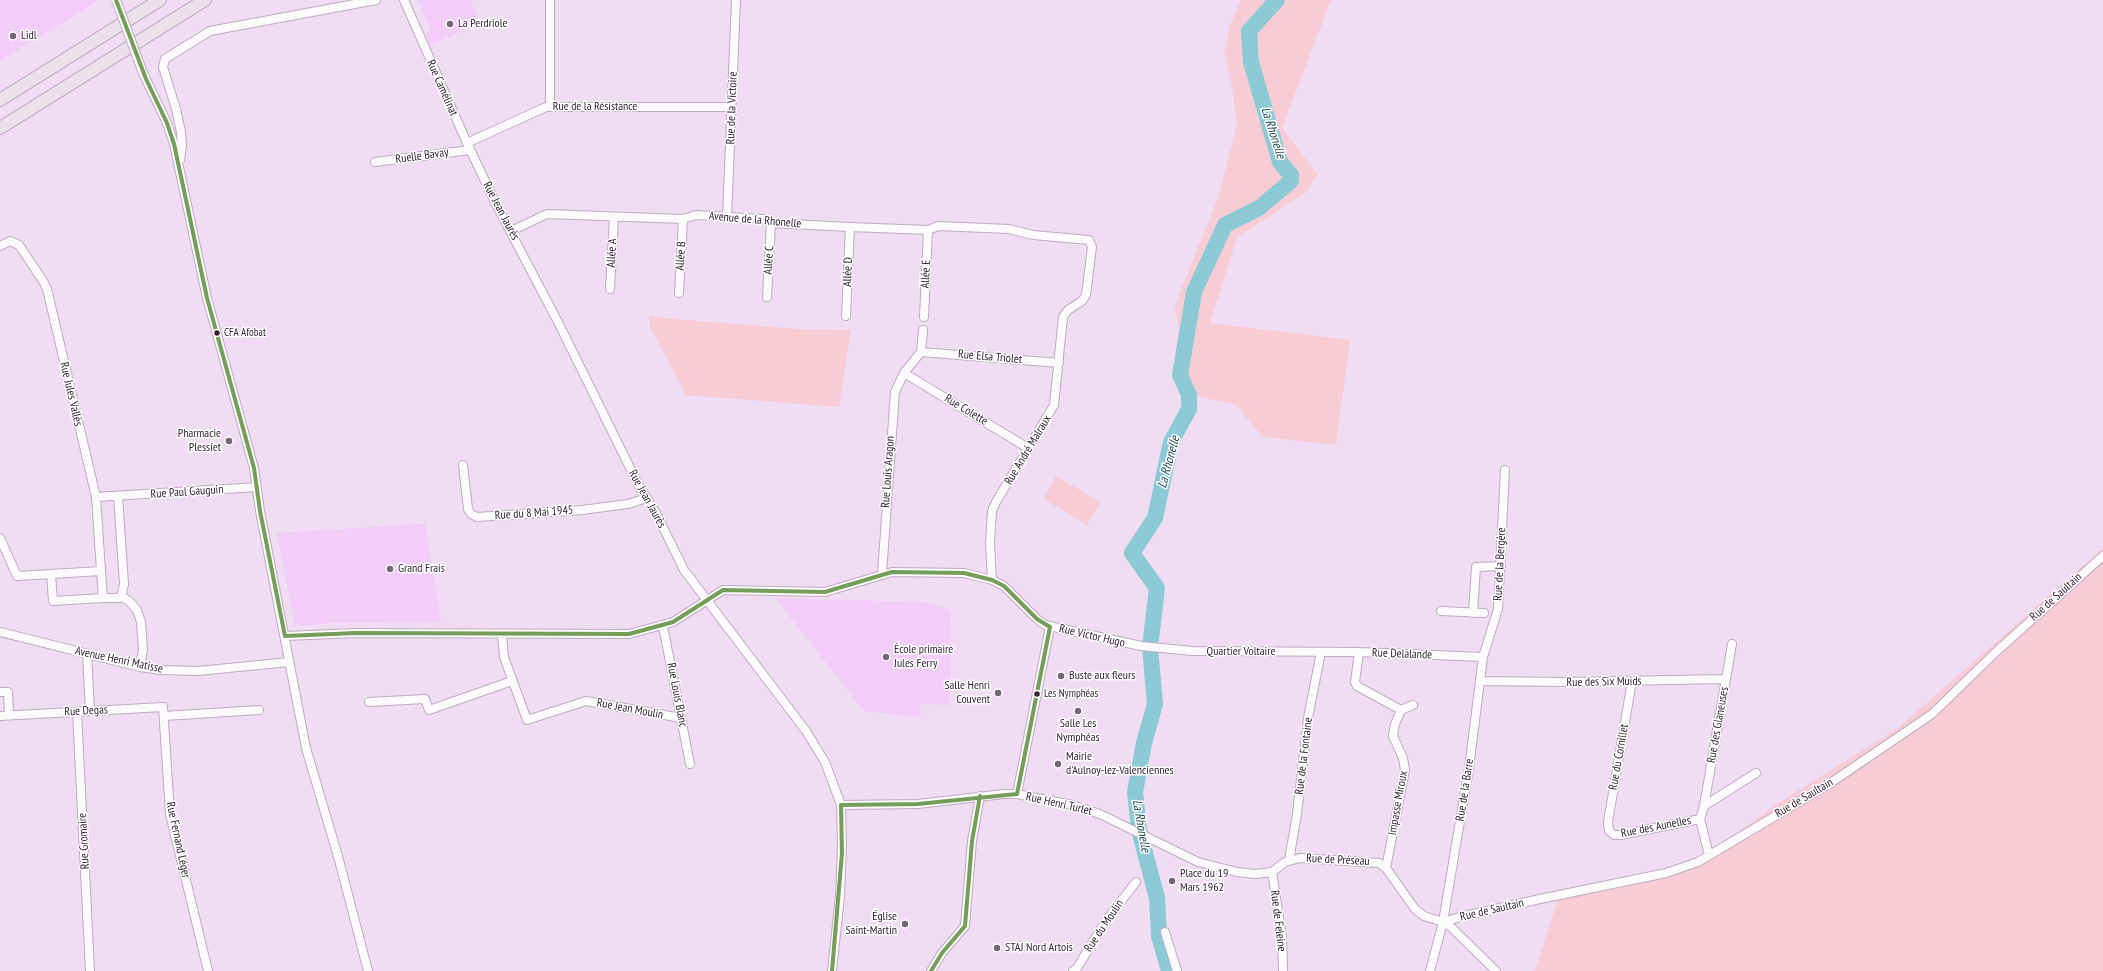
<!DOCTYPE html>
<meta charset="utf-8">
<style>
body{margin:0}
canvas{display:block;background:#f0dcf3}
</style>
<canvas width="2103" height="971"></canvas>
<script>
const ctx = document.querySelector('canvas').getContext('2d');
ctx.lineJoin = 'round';
function fill(path, color) { ctx.fillStyle = color; ctx.fill(path, 'evenodd'); }
const shape = rows => new Path2D(rows.map(r => 'M' + r).join(''));
function strokePath(path, color, width, dash) { ctx.strokeStyle = color; ctx.lineWidth = width; ctx.lineCap = dash ? 'butt' : 'round'; ctx.setLineDash(dash || []); ctx.stroke(path); }
function drawText(font, color, halo, rows, align = 'center') {
  ctx.font = font + ' "PT Sans Narrow",sans-serif'; ctx.lineWidth = 3; ctx.setLineDash([]); ctx.textBaseline = 'middle'; ctx.strokeStyle = halo; ctx.fillStyle = color; for (const [text, x, y, turn = 0] of rows) {
    ctx.save(); ctx.translate(x, y); ctx.rotate((+turn || 0) * Math.PI / 180); ctx.textAlign = isNaN(turn) ? turn : align; if (halo) ctx.strokeText(text, 0, 0); ctx.fillText(text, 0, 0); ctx.restore();
  }
}
const built = shape([
 [0,0,96,0,96,2,0,61],
 [418,0,470,0,478,18,471,22,473,26,430,45,425,34,431,31],
 [425,524,441,622,332,623,299,626,294,622,277,533],
 [775,598,921,602,951,610,950,705,920,704,921,717,864,711]
]);
const green = shape([
 [1241,0,1331,0,1282,128,1317,174,1307,192,1237,237,1210,323,1350,340,1336,445,1263,437,1235,404,1189,395,1175,305,1218,198,1237,125,1232,86,1224,53,1230,25],
 [649,316,673,319,799,329,851,330,839,407,686,395,650,327],
 [1056,476,1100,502,1087,525,1044,499],
 [2103,548,2103,971,1535,971,1558,898,1683,873,1774,806,1898,728]
]);
const river = shape([
 [1169,971,1159,936,1157,898,1139,830,1135,792,1144,743,1155,704,1150,647,1157,588,1132,553,1155,518,1171,442,1189,409,1189,395,1180,375,1194,292,1225,225,1259,208,1291,181,1291,175,1280,162,1251,62,1249,31,1277,0]
]);
const minor = shape([
 [404,0,467,143,497,206,559,324,639,486,657,515,684,570,806,731,825,762,841,805,842,846,840,896,832,971],
 [550,0,550,107],
 [143,73,167,123,174,144,207,298,254,468,260,511,306,748,339,860,368,971],
 [467,143,546,107,732,107],
 [180,160,182,145,181,132,176,109,163,67,165,59,210,31,376,0],
 [375,162,470,150],
 [727,217,736,0],
 [511,231,547,214,683,219,696,215,763,219,771,223,850,227,928,230,938,226,1009,229,1033,235,1089,240,1092,247,1086,295,1082,301,1068,310,1063,317,1054,405,996,502,992,511,990,543,992,580],
 [0,246,10,241,19,245,43,281,47,289,96,497,101,571],
 [610,289,614,217],
 [679,293,683,219],
 [767,297,771,223],
 [846,316,850,227],
 [924,317,928,230],
 [921,352,1059,363],
 [904,373,1028,448],
 [463,465,468,509,471,514,477,517,582,510,628,504,647,498],
 [118,496,124,584,121,597],
 [96,497,257,487],
 [0,538,17,576,51,574,101,571,103,598,53,601,51,574],
 [882,574,895,392,904,373,921,352,923,330],
 [103,598,124,598,129,601,137,610,141,622,143,649,140,667],
 [1441,611,1484,613],
 [1473,613,1476,567,1501,566],
 [663,626,690,764],
 [0,632,140,667,161,670,198,671,289,662],
 [502,634,504,657,527,720,586,701,681,718],
 [285,636,356,633,629,634,673,622,723,590,825,592,892,572,964,573,992,580,1004,586,1037,619,1045,625,1141,646,1192,651,1359,652,1483,657],
 [1359,652,1355,682,1357,686,1401,710,1395,724,1393,736,1403,758,1405,770,1386,868],
 [87,654,90,711],
 [1481,681,1565,682,1726,679],
 [1632,681,1608,822,1609,831,1614,835,1620,835,1700,819],
 [0,692,8,692,9,715],
 [369,702,425,699,429,710,512,681],
 [1401,710,1413,705],
 [77,712,90,971],
 [0,716,163,707,170,814,208,971],
 [164,716,259,710],
 [1017,794,1050,627],
 [841,805,918,804,1004,794,1017,794,1072,805,1100,814,1198,862,1237,872,1255,874,1272,872,1285,862,1300,858,1379,863,1386,868,1415,909,1424,916,1443,922,1451,927,1496,971],
 [1704,806,1732,644],
 [1709,855,1700,819,1704,806,1756,773],
 [1289,860,1297,814,1308,718,1321,652],
 [1272,872,1282,937,1283,971],
 [1443,922,1460,917,1540,899,1666,873,1698,862,1829,784,1932,714,1998,650,2103,556],
 [1165,932,1177,971],
 [931,971,942,953,965,926,972,841,980,796],
 [1073,971,1077,968,1105,922,1136,882],
 [1430,971,1443,922,1469,768,1483,657,1498,609,1505,470]
]);
const highway = shape([
 [0,100,160,0],
 [0,128,205,0]
]);
const minorBridge = shape([
 [116,0,143,73]
]);
const bus1 = shape([
 [116,0,146,79,167,123,174,144,207,298,254,468,260,511,285,636],
 [285,636,356,633,629,634,673,622,723,590,825,592,892,572,964,573,992,580,1004,586,1037,619,1050,627],
 [1017,794,1050,627],
 [841,805,918,804,1017,794],
 [832,971,842,853,841,805],
 [931,971,942,953,965,926,972,841,980,796]
]);
const markers = [
 [450,24,4,"#766479"],
 [13,36,4,"#766479"],
 [217,333,3.5,"#352338"],
 [229,441,4,"#766479"],
 [390,569,4,"#766479"],
 [886,657,4,"#766479"],
 [1061,676,4,"#766479"],
 [998,693,4,"#766479"],
 [1037,694,3.5,"#352338"],
 [1078,711,4,"#766479"],
 [1058,764,4,"#766479"],
 [1172,881,4,"#766479"],
 [905,924,4,"#766479"],
 [997,948,4,"#766479"]
];
const busNames = [
 ["CFA Afobat",224,333],
 ["Les Nymphéas",1044,694]
];
const poiNames = [
 ["La Perdriole",458,24],
 ["Lidl",21,36],
 ["Pharmacie",221,434,"right"],
 ["Plessiet",221,448,"right"],
 ["Grand Frais",398,569],
 ["École primaire",894,650],
 ["Jules Ferry",894,664],
 ["Buste aux fleurs",1069,676],
 ["Salle Henri",990,686,"right"],
 ["Couvent",990,700,"right"],
 ["Salle Les",1078,724,"center"],
 ["Nymphéas",1078,738,"center"],
 ["Mairie",1066,757],
 ["d'Aulnoy-lez-Valenciennes",1066,771],
 ["Place du 19",1180,874],
 ["Mars 1962",1180,888],
 ["Église",897,917,"right"],
 ["Saint-Martin",897,931,"right"],
 ["STAJ Nord Artois",1005,948]
];
const streetNames = [
 ["Rue Camélinat",442,88,66],
 ["Rue de la Résistance",595,107],
 ["Rue de la Victoire",732,108,-88],
 ["Ruelle Bavay",422,156,-8],
 ["Rue Jean Jaurès",501,211,62],
 ["Avenue de la Rhonelle",755,220,5],
 ["Allée A",612,253,-87],
 ["Allée B",681,256,-87],
 ["Allée C",769,260,-87],
 ["Allée D",848,272,-88],
 ["Allée E",926,274,-87],
 ["Rue Elsa Triolet",990,357,5],
 ["Rue Jules Vallès",71,394,77],
 ["Rue Colette",966,410,31],
 ["Rue André Malraux",1028,450,-59],
 ["Rue Louis Aragon",888,472,-86],
 ["Rue Paul Gauguin",187,492,-4],
 ["Rue Jean Jaurès",647,499,61],
 ["Rue du 8 Mai 1945",534,513,-4],
 ["Rue de la Bergère",1500,564,-87],
 ["Rue de Saultain",2056,597,-42],
 ["Rue Victor Hugo",1092,636,13],
 ["Quartier Voltaire",1241,652],
 ["Rue Delalande",1402,654,2],
 ["Avenue Henri Matisse",119,660,12],
 ["Rue des Six Muids",1604,682,-1],
 ["Rue Louis Blanc",677,695,79],
 ["Rue Jean Moulin",630,709,11],
 ["Rue Degas",86,711,-3],
 ["Rue des Glaneuses",1718,725,-80],
 ["Rue de la Fontaine",1304,756,-83],
 ["Rue du Cornillet",1619,757,-80],
 ["Rue de la Barre",1465,790,-81],
 ["Rue de Saultain",1804,798,-31],
 ["Impasse Miroux",1398,803,-80],
 ["Rue Henri Turlet",1059,804,13],
 ["Rue des Aunelles",1656,827,-11],
 ["Rue Fernand Léger",178,840,78],
 ["Rue Gromaire",84,841,-93],
 ["Rue de Préseau",1338,860,3],
 ["Rue de Saultain",1492,910,-13],
 ["Rue de Feleine",1278,921,83],
 ["Rue du Moulin",1104,926,-56]
];
const waterNames = [
 ["La Rhonelle",1273,133,72],
 ["La Rhonelle",1169,462,-75],
 ["La Rhonelle",1141,826,80]
];
fill(built, '#f2cdf8');
fill(green, '#f8ccd5');
strokePath(river, '#8ccad6', 16);
strokePath(minor, '#bdacc0', 10);
strokePath(highway, '#bdacc0', 14);
strokePath(minor, '#fdfafd', 8);
strokePath(highway, '#eae1eb', 12);
strokePath(minorBridge, '#bdacc0', 10, []);
strokePath(minorBridge, '#fdfafd', 8);
strokePath(bus1, '#759f59', 4);
for (const [x, y, r, color] of markers) { const dot = new Path2D(); dot.arc(x, y, r, 0, 2 * Math.PI); ctx.fillStyle = color; ctx.fill(dot); strokePath(dot, '#fff', 1.5); }
drawText('11px', '#352338', '#fff', busNames, 'left');
drawText('12px', '#352338', '#fff', poiNames, 'left');
drawText('12px', '#352338', '#fff', streetNames);
drawText('italic 13px', '#1e4b4e', '#fff', waterNames);
</script>
